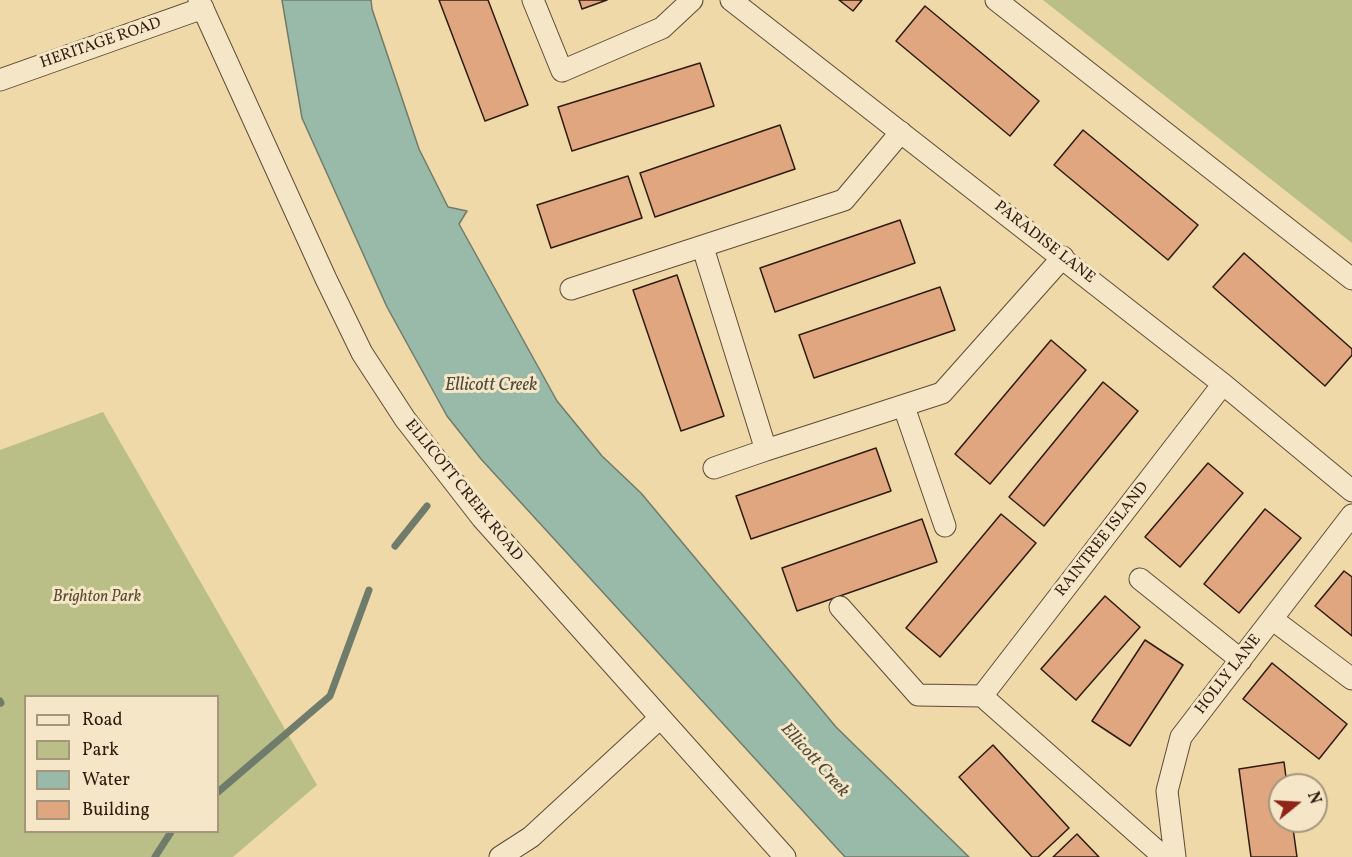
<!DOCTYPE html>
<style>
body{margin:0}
#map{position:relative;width:1352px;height:857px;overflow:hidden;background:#efd9a9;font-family:Vollkorn,serif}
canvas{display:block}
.legend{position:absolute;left:24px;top:695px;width:195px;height:138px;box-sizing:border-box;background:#f5e6c7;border:2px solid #a6957d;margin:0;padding:8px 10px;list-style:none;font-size:18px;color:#2f1c0f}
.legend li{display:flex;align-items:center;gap:12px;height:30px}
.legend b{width:30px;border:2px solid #a6957d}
.north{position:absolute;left:1268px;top:773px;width:60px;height:60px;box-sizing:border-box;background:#f5e6c7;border:2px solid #a6957d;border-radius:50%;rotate:72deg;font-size:16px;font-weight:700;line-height:24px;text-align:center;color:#2f1c0f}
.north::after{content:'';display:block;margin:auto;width:21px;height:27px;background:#8f2418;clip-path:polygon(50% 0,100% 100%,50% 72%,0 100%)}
</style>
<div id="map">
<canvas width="1352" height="857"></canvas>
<ul class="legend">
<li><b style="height:8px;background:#f5e6c7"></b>Road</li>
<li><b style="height:16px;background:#babf87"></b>Park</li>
<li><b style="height:16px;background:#9abaa9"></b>Water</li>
<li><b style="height:16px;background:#e0a67f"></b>Building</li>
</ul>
<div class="north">N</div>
</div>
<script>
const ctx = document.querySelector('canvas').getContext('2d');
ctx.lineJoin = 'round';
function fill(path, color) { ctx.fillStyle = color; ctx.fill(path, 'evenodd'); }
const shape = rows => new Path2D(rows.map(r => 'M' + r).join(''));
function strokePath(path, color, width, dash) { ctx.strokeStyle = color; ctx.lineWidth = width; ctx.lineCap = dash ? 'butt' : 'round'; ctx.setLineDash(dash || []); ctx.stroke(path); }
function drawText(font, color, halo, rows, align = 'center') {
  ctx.font = font + ' Vollkorn,serif'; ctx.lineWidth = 6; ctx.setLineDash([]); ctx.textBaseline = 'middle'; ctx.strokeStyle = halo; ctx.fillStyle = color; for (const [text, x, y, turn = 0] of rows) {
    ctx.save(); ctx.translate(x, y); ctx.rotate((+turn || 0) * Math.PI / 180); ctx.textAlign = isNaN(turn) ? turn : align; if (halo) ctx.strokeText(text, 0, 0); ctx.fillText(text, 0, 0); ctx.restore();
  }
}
const green = shape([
 [1043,0,1352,0,1352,243],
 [103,412,317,785,233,857,0,857,0,450],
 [218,696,218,832,26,832,26,696]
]);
const water = shape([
 [282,0,371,0,372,9,419,149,448,207,467,211,459,224,557,401,602,456,641,493,836,727,969,857,845,857,481,459,447,416,387,307,302,118,282,0]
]);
const stream = shape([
 [395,546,427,506],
 [0,701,1,703],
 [218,792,330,696,369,590],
 [155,857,171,832]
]);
const building = shape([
 [439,0,488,0,528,105,485,121,439,0],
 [579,0,607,0,582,9,579,0],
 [839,0,862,0,853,11,839,0],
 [925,6,1039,101,1010,136,896,41,925,6],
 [700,63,714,106,572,151,558,107,700,63],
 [780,125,795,169,655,217,640,173,780,125],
 [1083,130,1198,225,1168,260,1054,165,1083,130],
 [628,176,642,218,551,248,537,205,628,176],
 [900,220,915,263,775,312,760,268,900,220],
 [1244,253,1352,349,1352,355,1325,386,1213,287,1244,253],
 [677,275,724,416,681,431,633,290,677,275],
 [940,287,955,330,814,378,799,335,940,287],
 [1051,340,1086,370,990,484,955,454,1051,340],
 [1103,382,1138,411,1044,526,1009,497,1103,382],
 [876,448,891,491,751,539,736,496,876,448],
 [1208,463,1243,493,1180,567,1145,537,1208,463],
 [1265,509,1301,538,1239,613,1204,584,1265,509],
 [1001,514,1036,543,940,657,906,628,1001,514],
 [922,519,937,562,797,611,782,568,922,519],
 [1344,571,1352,577,1352,636,1315,606,1344,571],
 [1105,596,1140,627,1076,700,1041,669,1105,596],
 [1145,640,1183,665,1130,746,1092,721,1145,640],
 [1272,663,1347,724,1319,759,1243,699,1272,663],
 [993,745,1069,828,1038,857,1032,857,959,777,993,745],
 [1284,762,1287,785,1280,785,1280,821,1292,821,1297,857,1251,857,1239,769,1284,762],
 [1077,834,1099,857,1053,857,1077,834]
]);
const minor = shape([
 [199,0,326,279,362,353,405,419,482,518,785,857],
 [533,0,562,71,662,28,692,0],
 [731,0,1223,384,1352,491],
 [996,0,1352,279],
 [0,80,203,8],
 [703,248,766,450,942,393,1063,257],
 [571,289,844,200,901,132],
 [904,407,945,526],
 [714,468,766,450],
 [1140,579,1241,660],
 [840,607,918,695,982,696,1164,857],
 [1272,619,1352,679],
 [982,696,1223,384],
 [500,857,531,837,660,718],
 [1175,857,1167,791,1181,737,1352,515]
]);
const streetNames = [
 ["HERITAGE ROAD",101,44,-19],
 ["PARADISE LANE",1044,243,38],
 ["ELLICOTT CREEK ROAD",463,491,51],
 ["RAINTREE ISLAND",1103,540,-52],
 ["HOLLY LANE",1229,675,-52]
];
const parkNames = [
 ["Brighton Park",97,598]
];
const waterNames = [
 ["Ellicott Creek",491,387],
 ["Ellicott Creek",814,761,48]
];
fill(green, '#babf87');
fill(water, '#9abaa9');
strokePath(water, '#6f7b6b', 1.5);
strokePath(stream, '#6f7b6b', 7);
fill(building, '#e0a67f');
strokePath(building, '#2f1c0f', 1.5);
strokePath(minor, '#5f4b36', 23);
strokePath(minor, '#f5e6c7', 21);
drawText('16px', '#2f1c0f', '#f5e6c7', streetNames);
drawText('italic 16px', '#594d33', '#f5e6c7', parkNames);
drawText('italic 18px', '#4f4b3d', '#f5e6c7', waterNames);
</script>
